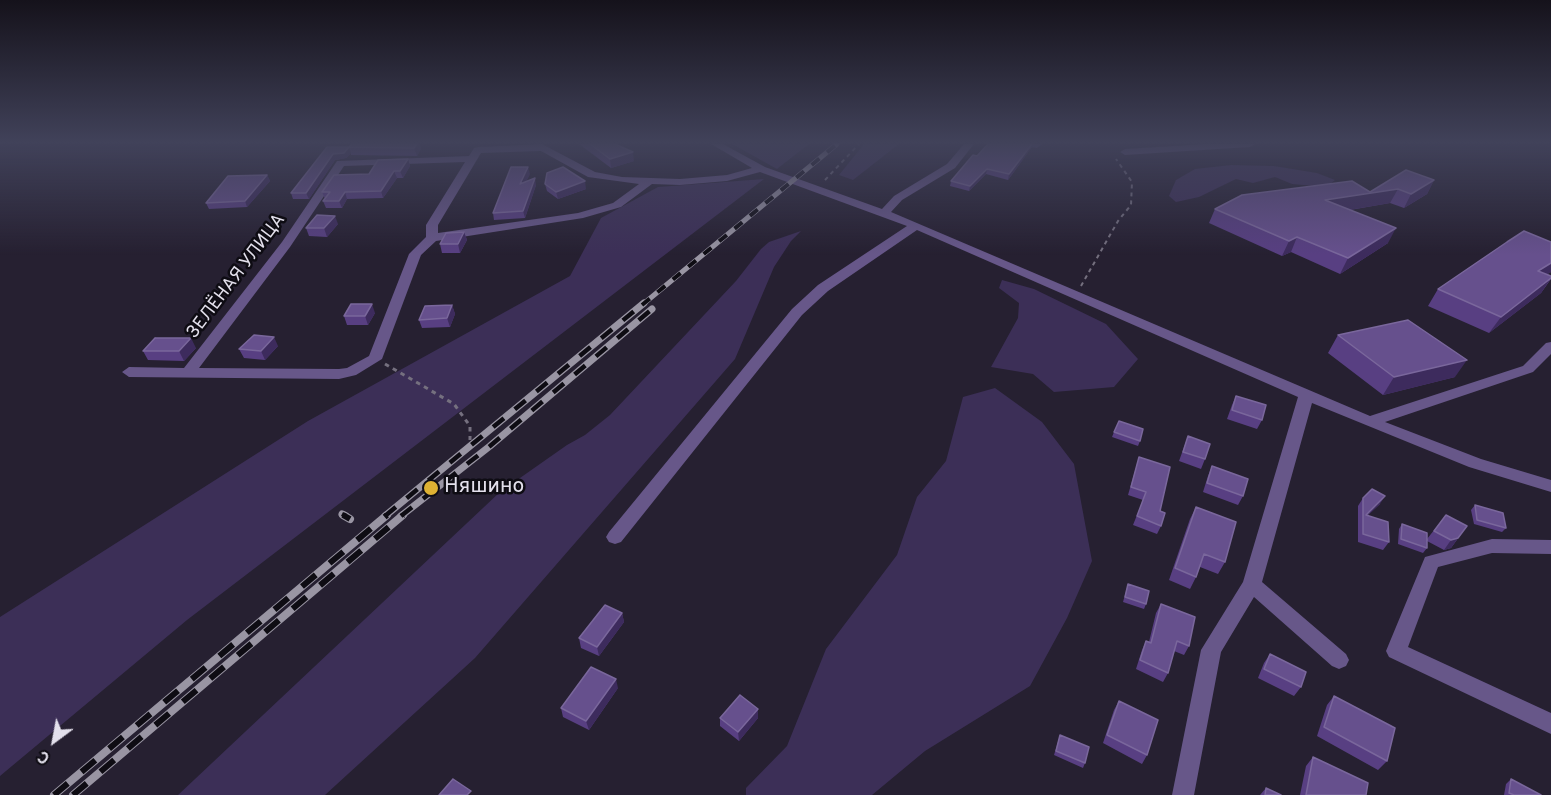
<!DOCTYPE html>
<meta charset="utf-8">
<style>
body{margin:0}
#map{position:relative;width:1551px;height:795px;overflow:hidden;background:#262031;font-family:Overpass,sans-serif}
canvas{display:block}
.north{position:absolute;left:24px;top:711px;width:60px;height:60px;-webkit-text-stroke:4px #0e0c13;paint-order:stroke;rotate:212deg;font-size:16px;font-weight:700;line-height:24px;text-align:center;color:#e3e0ec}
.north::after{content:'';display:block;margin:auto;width:21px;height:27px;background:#e3e0ec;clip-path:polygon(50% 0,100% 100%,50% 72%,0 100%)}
</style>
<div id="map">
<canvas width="1551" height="795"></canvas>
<div class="north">С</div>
</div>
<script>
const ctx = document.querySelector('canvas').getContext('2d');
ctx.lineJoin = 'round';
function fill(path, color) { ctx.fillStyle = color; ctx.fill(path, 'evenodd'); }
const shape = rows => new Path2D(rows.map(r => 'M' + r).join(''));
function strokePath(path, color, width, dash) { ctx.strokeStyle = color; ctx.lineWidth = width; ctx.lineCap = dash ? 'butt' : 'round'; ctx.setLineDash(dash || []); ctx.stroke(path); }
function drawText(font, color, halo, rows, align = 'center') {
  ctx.font = font + ' Overpass,sans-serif'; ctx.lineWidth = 5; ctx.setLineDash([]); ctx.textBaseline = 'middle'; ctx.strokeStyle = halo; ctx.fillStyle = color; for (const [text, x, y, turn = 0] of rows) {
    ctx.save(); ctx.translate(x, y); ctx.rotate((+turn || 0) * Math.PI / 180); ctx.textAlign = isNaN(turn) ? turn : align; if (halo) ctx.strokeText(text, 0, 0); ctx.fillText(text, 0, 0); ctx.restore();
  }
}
const green = shape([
 [732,144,809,144,777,169],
 [864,144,899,144,853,180,839,175],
 [1231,165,1274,166,1317,173,1335,180,1326,187,1292,184,1275,177,1253,183,1236,179,1199,197,1176,202,1169,196,1176,180,1195,169],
 [764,179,187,620,0,776,0,617,308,421,570,276,601,218,658,187],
 [801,231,791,241,774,267,735,359,475,658,325,795,178,795,500,492,567,445,585,435,610,415,736,281,761,249,769,242],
 [1002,280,1034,289,1106,324,1138,359,1114,387,1054,392,1033,374,991,367,1018,318,1019,303,999,288],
 [995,388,1042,422,1074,464,1092,561,1067,618,1030,686,925,751,872,795,746,795,746,788,787,746,826,649,897,555,917,497,946,461,963,397]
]);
const pathFar1 = shape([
 [825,180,859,144],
 [1081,286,1118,221,1131,205,1132,182,1116,159]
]);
const path = shape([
 [385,364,454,404,470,426,470,440]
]);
const minor = shape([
 [542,144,595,172,622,177,680,179,727,175,752,168,711,144,723,144,765,167,882,209,894,196,947,164,964,144,974,144,955,168,902,200,891,212,1370,416,1523,366,1546,343,1551,342,1551,354,1533,372,1385,422,1481,459,1551,480,1551,492,1469,467,1312,403,1262,582,1346,654,1349,660,1346,666,1339,669,1332,666,1254,597,1221,652,1194,795,1172,795,1201,650,1243,582,1298,397,917,230,828,291,802,315,621,542,615,544,609,542,606,537,609,532,792,309,818,285,907,226,760,172,727,181,680,185,652,184,621,207,583,218,436,241,421,255,382,359,356,375,339,379,129,377,122,372,129,367,184,368,282,242,337,161,469,156,474,148,478,147,542,144],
 [541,151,588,177,639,184,613,203,578,213,438,233,438,225,481,153,541,151],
 [465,162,426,225,426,237,409,254,369,356,347,368,339,369,199,368,290,247,344,166,465,162],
 [1205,144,1255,144,1250,147,1125,155,1120,152,1125,149,1205,144],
 [1492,539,1551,540,1551,554,1492,553,1438,567,1408,647,1551,713,1551,734,1389,657,1386,651,1425,557,1492,539]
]);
const railFar2 = shape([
 [642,305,837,144]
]);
const railFar1 = shape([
 [342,514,346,516],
 [385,516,644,303],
 [401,516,490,446,652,309]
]);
const rail = shape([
 [343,515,350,519],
 [54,795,387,515],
 [73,795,403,515]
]);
const wall = shape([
 [352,144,420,144,421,149,417,156,351,155,351,153,346,158,335,160,309,199,293,199,291,193,349,147],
 [579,144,615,144,634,161,611,168],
 [988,144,1042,144,1037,148,1032,147,1008,180,986,174,969,191,950,186,951,181,977,156],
 [408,159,410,166,403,178,397,178,383,198,347,199,342,208,326,208,323,201,325,199,322,192],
 [530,174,526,181,536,185,525,218,494,220,493,213],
 [267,175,270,181,247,207,209,209,206,203],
 [1434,180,1427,194,1404,208,1390,203,1350,210,1388,243,1340,274,1291,252,1282,256,1209,223,1215,209,1370,192],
 [545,184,586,189,558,199,547,191],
 [338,224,327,237,309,236,306,228],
 [464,232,467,240,460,253,442,253,440,244],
 [1551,242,1551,272,1547,274,1551,276,1551,279,1541,293,1489,333,1428,306,1438,289],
 [452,305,455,314,450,327,422,328,419,320],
 [375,313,368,325,347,325,344,316],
 [1338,335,1455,377,1383,395,1328,353],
 [278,346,265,360,244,358,239,349],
 [196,348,184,361,148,360,143,351],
 [1236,396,1262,420,1257,429,1227,419,1232,405],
 [1114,432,1140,441,1138,446,1112,437],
 [1188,436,1205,459,1201,469,1179,461],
 [1139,457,1160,511,1161,526,1157,534,1133,525,1143,500,1128,495],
 [1212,466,1243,496,1238,505,1203,492,1208,476],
 [1363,498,1380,504,1368,515,1389,542,1383,550,1358,542,1358,506],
 [1475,505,1506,528,1502,532,1474,524,1471,510],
 [1196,507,1225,562,1218,574,1200,567,1196,577,1190,589,1169,580,1190,519],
 [1446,515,1467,526,1451,548,1444,550,1427,541,1427,548,1423,553,1398,544,1399,529,1402,524,1427,539],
 [1128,584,1146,604,1144,609,1123,602],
 [1161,604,1189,646,1184,655,1174,651,1168,673,1163,682,1136,669,1142,650,1146,641,1149,642,1156,613],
 [622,613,624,622,599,656,581,648,579,638],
 [1270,654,1301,687,1294,696,1258,678,1264,663],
 [618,688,589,730,563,717,561,708],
 [1334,696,1387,761,1378,770,1317,736,1327,705],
 [1119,701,1147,755,1142,764,1103,743,1114,710],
 [758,709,758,718,739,741,720,726,720,718],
 [1060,735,1085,763,1083,768,1054,755],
 [1313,757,1366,795,1300,795,1306,766],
 [1511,779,1541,795,1504,795,1506,784],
 [1266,788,1281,795,1260,795]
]);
const shadedWall = shape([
 [417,144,420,144,421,149,417,156,414,148],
 [1032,144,1033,144,1032,147,1008,180,1009,174],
 [349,147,351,153,346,158,335,160,309,199,306,193,333,154],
 [633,152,634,161,611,168,610,159],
 [408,159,410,166,403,178,400,171],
 [528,167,530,174,522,191,520,184],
 [987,169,986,174,969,191,970,186],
 [394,171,397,178,383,198,381,191],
 [267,175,270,181,247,207,245,201],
 [535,178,536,185,525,218,523,211],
 [1434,180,1427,194,1404,208,1411,194],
 [585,181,586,189,558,199,556,192],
 [1398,189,1390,203,1319,215,1325,200],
 [345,192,347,199,342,208,339,201],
 [335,216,338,224,327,237,324,228],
 [1396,228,1388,243,1340,274,1348,258],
 [464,232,467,240,460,253,458,244],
 [1297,237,1291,252,1282,256,1289,241],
 [1551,263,1551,272,1528,287,1538,271],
 [1551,278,1541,293,1489,333,1501,317],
 [372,304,375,313,368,325,365,316],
 [452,305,455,314,450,327,447,318],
 [274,337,278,346,265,360,261,351],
 [191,338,196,348,184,361,179,351],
 [1467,360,1455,377,1383,395,1394,377],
 [1385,496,1380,504,1363,520,1366,515],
 [1458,538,1451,548,1444,550,1451,540],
 [622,613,624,622,599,656,597,647],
 [616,679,618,688,589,730,586,721],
 [758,709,758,718,739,741,738,732]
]);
const building = shape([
 [352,144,417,144,414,148,349,147,352,144],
 [590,144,615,144,633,152,610,159,590,144],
 [988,144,1032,144,1009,174,987,169,970,186,951,181,973,155,977,156,988,144],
 [327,147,349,147,344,153,333,154,306,193,291,193,327,147],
 [408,159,400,171,394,171,381,191,345,192,339,201,323,201,330,192,322,192,334,175,369,174,378,160,408,159],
 [511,167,528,167,520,184,535,178,523,211,493,213,511,167],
 [563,167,585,181,556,192,545,184,547,173,563,167],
 [1406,170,1434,180,1411,194,1398,189,1325,200,1396,228,1348,258,1297,237,1289,241,1215,209,1242,195,1352,181,1370,192,1406,170],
 [267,175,245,201,206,203,228,176,267,175],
 [317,215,335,216,324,228,306,228,317,215],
 [1524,231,1551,242,1551,263,1538,271,1551,276,1551,278,1501,317,1438,289,1507,242,1524,231],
 [464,232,458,244,440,244,446,233,464,232],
 [351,304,372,304,365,316,344,316,351,304],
 [452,305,447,318,419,320,425,306,452,305],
 [1408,320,1467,360,1394,377,1338,335,1408,320],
 [254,335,274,337,261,351,239,349,254,335],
 [155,338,191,338,179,351,143,351,155,338],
 [1236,396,1266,405,1262,420,1232,410,1236,396],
 [1119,421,1143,429,1140,441,1114,432,1119,421],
 [1188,436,1210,444,1205,459,1183,452,1188,436],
 [1139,457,1170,467,1160,511,1165,513,1161,526,1137,516,1146,492,1131,487,1139,457],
 [1212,466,1248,479,1243,496,1207,483,1212,466],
 [1372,489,1385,496,1366,515,1388,522,1389,542,1363,534,1363,498,1372,489],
 [1475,505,1503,513,1506,528,1477,520,1475,505],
 [1196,507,1236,522,1225,562,1204,554,1196,577,1175,568,1196,507],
 [1446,515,1467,526,1458,538,1451,540,1434,531,1446,515],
 [1402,524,1427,533,1427,548,1401,539,1402,524],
 [1128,584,1149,591,1146,604,1125,597,1128,584],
 [1161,604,1195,617,1189,646,1177,641,1168,673,1140,660,1146,641,1151,643,1161,604],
 [605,605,622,613,597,647,579,638,605,605],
 [1270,654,1306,672,1301,687,1264,669,1270,654],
 [591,667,616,679,586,721,561,708,591,667],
 [740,695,758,709,738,732,720,718,740,695],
 [1334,696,1395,728,1387,761,1324,727,1334,696],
 [1119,701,1158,720,1147,755,1107,735,1119,701],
 [1060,735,1089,747,1085,763,1056,751,1060,735],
 [1313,757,1368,783,1366,795,1306,795,1313,757],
 [453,779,471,791,467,795,439,795,453,779],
 [1511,779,1541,795,1514,795,1509,793,1511,779],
 [1266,788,1281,795,1265,795,1266,788]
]);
const markers = [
 [431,488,8,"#deb133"]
];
const farStreetnames = [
 ["ЗЕЛЁНАЯ УЛИЦА",237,277,-53]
];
const poiNames = [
 ["Няшино",444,488]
];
fill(green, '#3c2f57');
strokePath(pathFar1, '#75707f', 2, [4, 4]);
strokePath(path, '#75707f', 3, [4.5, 4.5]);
fill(minor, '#675789');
strokePath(railFar2, '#9995a3', 5);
strokePath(railFar1, '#9995a3', 7);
strokePath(rail, '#9995a3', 8);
strokePath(railFar2, '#0e0c13', 4, [10]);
strokePath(railFar1, '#0e0c13', 4.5, [14]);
strokePath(rail, '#0e0c13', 6, [18]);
fill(wall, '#583f82');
fill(shadedWall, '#3d2b5d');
fill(building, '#66508d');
strokePath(building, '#7a679c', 1.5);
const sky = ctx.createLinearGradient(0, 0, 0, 255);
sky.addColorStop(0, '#15121b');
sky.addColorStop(0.56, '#41425a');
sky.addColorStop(1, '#41425a00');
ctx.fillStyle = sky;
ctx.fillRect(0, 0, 1551, 255);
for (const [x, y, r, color] of markers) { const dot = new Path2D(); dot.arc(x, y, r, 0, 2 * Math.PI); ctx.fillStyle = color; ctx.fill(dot); strokePath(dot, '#0e0c13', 2); }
drawText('18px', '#e3e0ec', '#0e0c13', farStreetnames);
drawText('21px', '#e3e0ec', '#0e0c13', poiNames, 'left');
</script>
